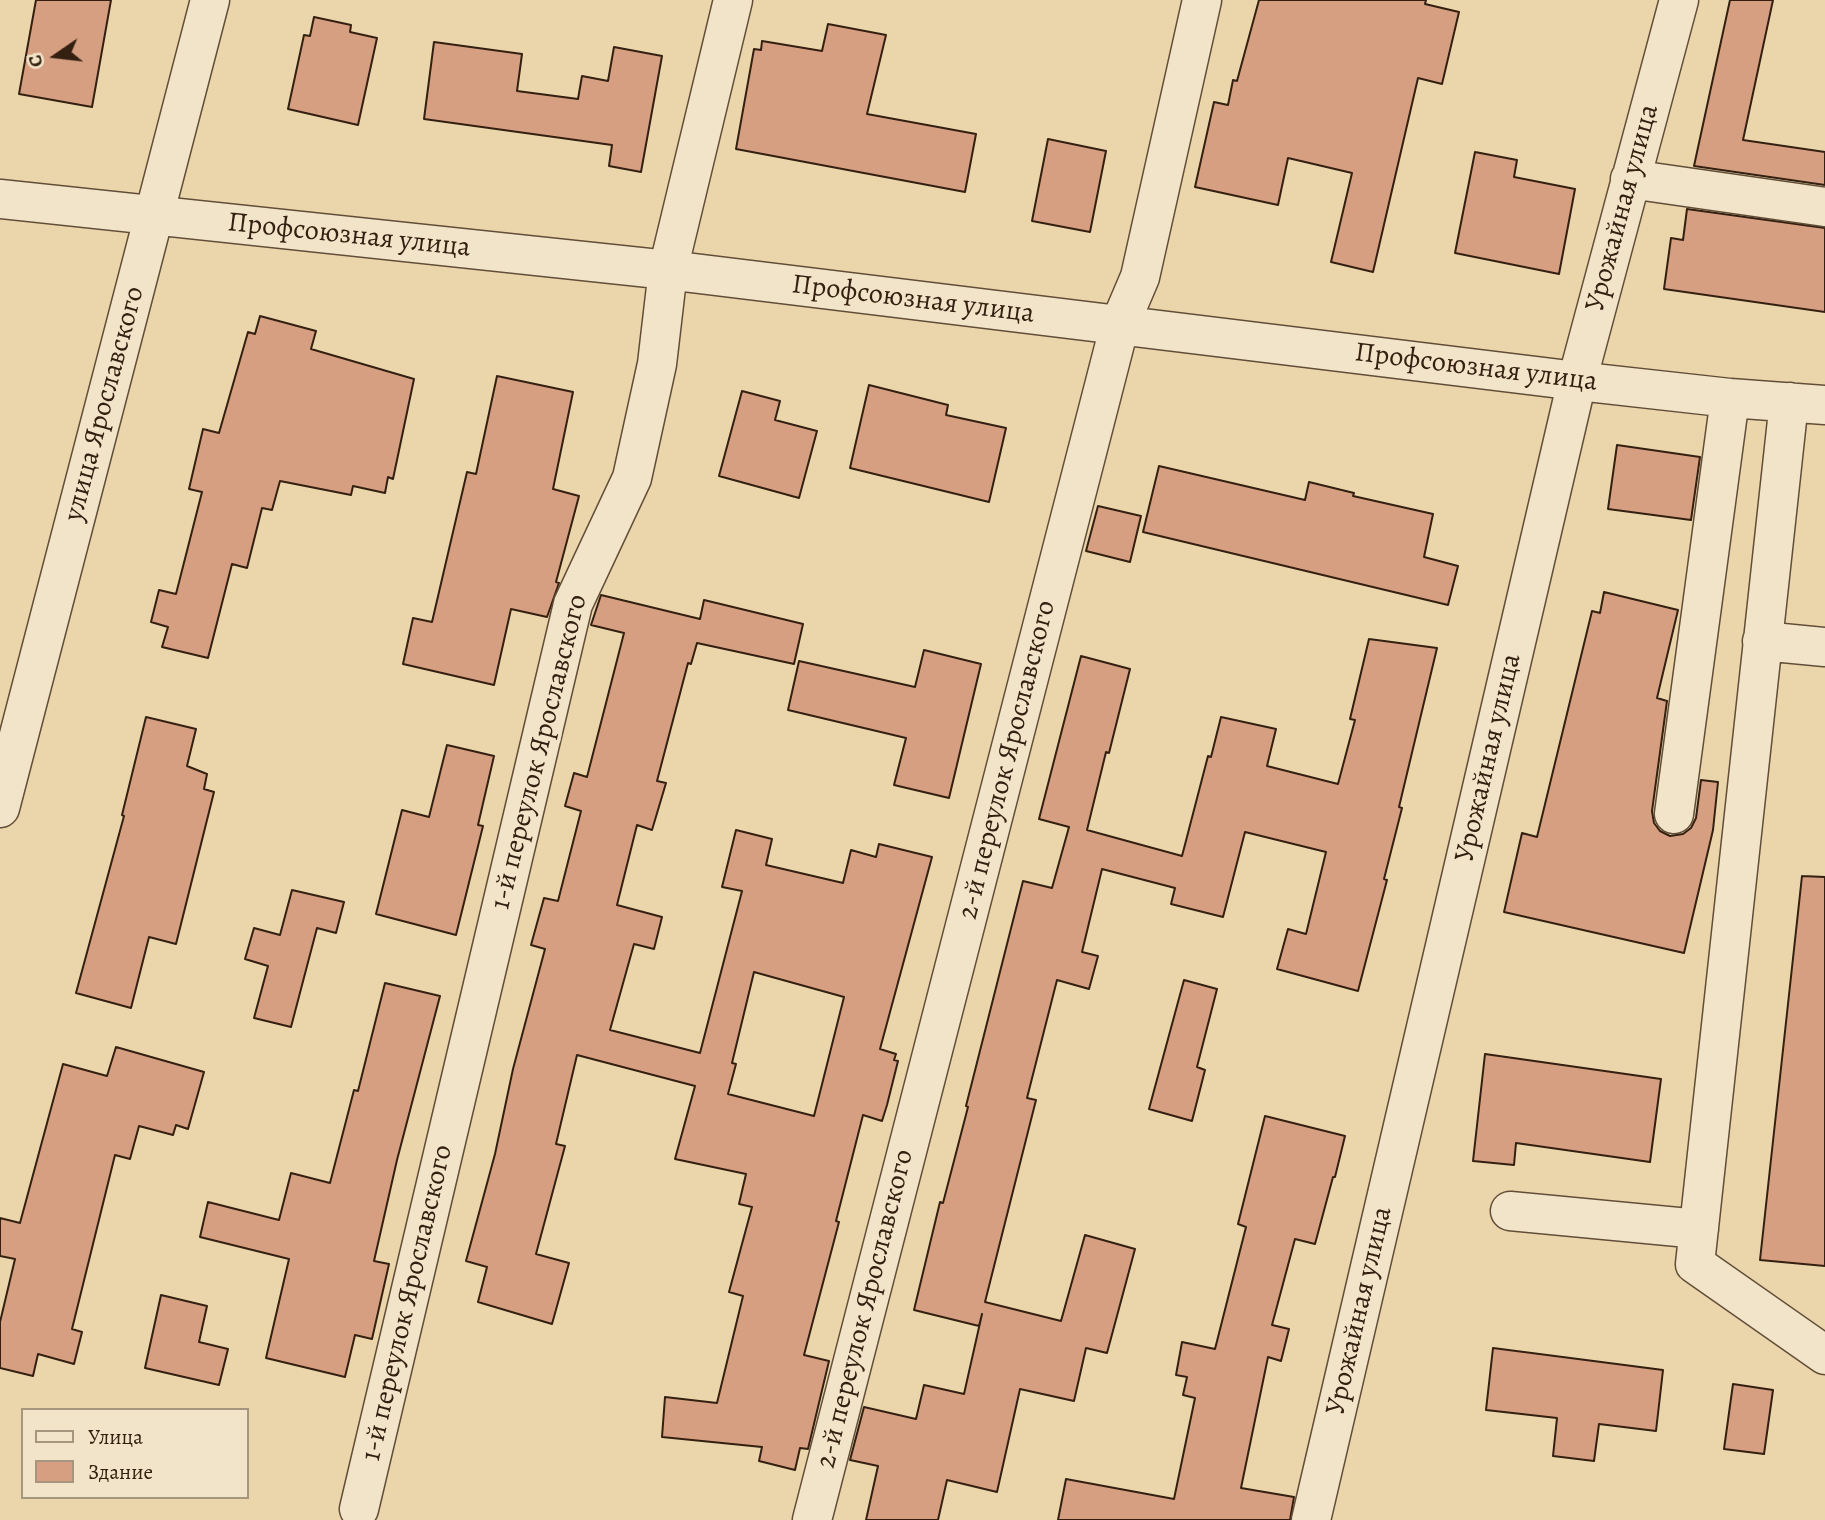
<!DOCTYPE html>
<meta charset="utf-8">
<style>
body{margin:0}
#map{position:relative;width:1825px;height:1520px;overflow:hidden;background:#ebd6ac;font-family:Alegreya,serif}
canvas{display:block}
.legend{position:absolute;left:21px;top:1408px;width:228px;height:91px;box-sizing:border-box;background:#f2e4c9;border:2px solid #a6967f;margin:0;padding:9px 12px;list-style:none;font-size:21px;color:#342011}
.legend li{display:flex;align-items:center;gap:14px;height:35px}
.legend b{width:35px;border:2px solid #a6967f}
.north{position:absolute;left:21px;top:21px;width:70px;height:70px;-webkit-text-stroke:5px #f2e4c9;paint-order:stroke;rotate:256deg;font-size:19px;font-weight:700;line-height:28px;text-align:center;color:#342011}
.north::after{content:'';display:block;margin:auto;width:24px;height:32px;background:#342011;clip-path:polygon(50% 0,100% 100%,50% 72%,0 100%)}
</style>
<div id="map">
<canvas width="1825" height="1520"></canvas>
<ul class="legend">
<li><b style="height:9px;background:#f2e4c9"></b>Улица</li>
<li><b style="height:19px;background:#d79f81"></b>Здание</li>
</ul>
<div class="north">С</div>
</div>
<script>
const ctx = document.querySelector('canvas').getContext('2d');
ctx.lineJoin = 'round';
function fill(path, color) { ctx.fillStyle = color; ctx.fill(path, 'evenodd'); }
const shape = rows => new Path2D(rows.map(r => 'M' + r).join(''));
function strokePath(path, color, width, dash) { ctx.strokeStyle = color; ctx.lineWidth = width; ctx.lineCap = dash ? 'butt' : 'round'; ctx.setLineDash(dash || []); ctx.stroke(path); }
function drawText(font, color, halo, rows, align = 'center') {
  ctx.font = font + ' Alegreya,serif'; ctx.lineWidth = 7; ctx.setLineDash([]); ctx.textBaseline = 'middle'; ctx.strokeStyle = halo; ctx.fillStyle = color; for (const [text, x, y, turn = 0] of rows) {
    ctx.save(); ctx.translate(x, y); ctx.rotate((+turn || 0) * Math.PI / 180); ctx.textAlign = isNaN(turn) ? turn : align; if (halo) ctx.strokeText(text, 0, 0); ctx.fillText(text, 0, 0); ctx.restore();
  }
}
const building = shape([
 [36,0,111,0,92,107,19,94,36,0],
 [1259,0,1426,0,1425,4,1459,12,1442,84,1418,78,1373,272,1331,262,1352,173,1288,158,1278,205,1195,187,1214,102,1228,105,1233,80,1237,81,1259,0],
 [1730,0,1773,0,1743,140,1825,152,1825,185,1694,166,1730,0],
 [314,17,351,25,350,32,377,38,358,125,288,109,304,35,310,36,314,17],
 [828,24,886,35,867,114,976,134,965,192,736,149,754,49,761,50,762,41,822,51,828,24],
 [434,42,522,54,517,91,578,99,582,76,608,81,614,47,662,56,641,172,609,166,612,145,424,119,434,42],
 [1048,139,1106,151,1090,232,1032,221,1048,139],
 [1475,152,1517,160,1514,177,1575,189,1559,274,1455,253,1475,152],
 [1687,209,1825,228,1825,312,1664,289,1671,238,1683,240,1687,209],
 [260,316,316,331,311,349,414,379,393,479,388,477,385,493,353,486,351,495,280,481,272,510,262,508,247,568,232,564,208,658,162,647,168,627,151,622,159,590,176,594,202,492,189,489,203,429,219,433,248,332,255,334,260,316],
 [497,376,573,392,553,489,579,496,556,582,559,583,547,617,511,609,494,685,403,664,413,618,432,622,467,472,476,474,497,376],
 [869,385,948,405,946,415,1006,428,989,502,850,468,869,385],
 [742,391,780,401,775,420,817,431,799,498,719,476,742,391],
 [1617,445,1700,457,1691,520,1608,509,1617,445],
 [1159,466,1305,500,1309,482,1354,493,1353,496,1433,514,1424,557,1458,566,1448,605,1143,532,1159,466],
 [1098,506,1141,516,1130,562,1086,551,1098,506],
 [1604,592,1678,610,1657,698,1667,701,1652,811,1654,823,1660,831,1670,836,1683,834,1691,828,1696,818,1701,780,1718,782,1713,830,1684,953,1504,912,1522,833,1537,837,1592,611,1600,613,1604,592],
 [601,595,700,619,704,600,803,624,794,664,697,643,691,664,688,663,657,781,666,783,652,830,637,825,617,905,662,917,654,949,634,944,610,1030,700,1053,742,891,722,887,736,830,772,839,766,865,843,883,851,850,876,857,879,844,932,857,880,1049,896,1054,894,1060,898,1061,887,1105,882,1121,863,1115,836,1221,839,1222,804,1355,829,1361,808,1449,800,1448,795,1470,759,1461,762,1447,662,1437,665,1397,717,1403,743,1296,729,1292,752,1207,739,1204,746,1174,675,1159,695,1086,577,1055,556,1144,565,1146,536,1254,569,1263,552,1324,478,1302,487,1267,466,1261,495,1154,513,1069,545,949,531,945,544,898,558,901,581,811,565,806,574,773,587,777,624,633,591,625,601,595],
 [754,972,844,997,814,1116,728,1094,736,1064,732,1063,754,972],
 [1369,639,1437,648,1399,807,1402,808,1384,879,1387,880,1358,991,1277,969,1288,929,1306,934,1326,852,1245,832,1223,917,1171,904,1175,888,1102,869,1082,952,1098,956,1089,989,1057,980,1027,1098,1036,1100,985,1302,1061,1321,1085,1235,1135,1249,1107,1353,1086,1348,1074,1401,1020,1389,997,1492,947,1480,938,1520,866,1520,878,1466,850,1460,864,1407,916,1419,924,1385,964,1394,982,1314,979,1326,914,1310,940,1202,943,1203,968,1107,966,1106,1023,881,1052,888,1069,827,1039,819,1081,656,1130,669,1109,753,1106,752,1087,830,1182,856,1208,756,1211,757,1221,717,1276,729,1267,766,1338,784,1355,720,1350,719,1369,639],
 [924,650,981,664,949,798,894,785,906,738,788,710,799,661,915,687,924,650],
 [146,717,196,729,187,766,207,774,204,789,214,792,176,944,149,937,131,1008,76,993,124,816,122,815,146,717],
 [447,745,494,756,478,825,483,826,456,935,376,914,402,810,429,817,447,745],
 [1802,876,1825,877,1825,1266,1760,1260,1802,876],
 [292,890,344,902,336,933,317,928,291,1027,254,1018,268,966,245,959,254,928,280,935,292,890],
 [1184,980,1217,989,1197,1067,1205,1070,1192,1121,1149,1109,1184,980],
 [385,983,440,996,397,1160,374,1261,389,1264,372,1339,355,1335,345,1377,266,1358,289,1259,200,1237,208,1202,279,1220,291,1173,330,1183,354,1090,358,1091,385,983],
 [116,1047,204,1072,188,1129,176,1125,173,1135,139,1126,130,1159,115,1155,72,1329,82,1332,74,1364,38,1354,33,1376,0,1368,0,1322,15,1259,0,1256,0,1218,20,1223,63,1064,107,1076,116,1047],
 [1485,1054,1661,1079,1650,1162,1516,1143,1514,1165,1473,1161,1485,1054],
 [1265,1116,1345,1136,1335,1177,1333,1177,1315,1244,1295,1239,1272,1325,1289,1329,1281,1361,1268,1357,1241,1488,1294,1497,1290,1520,1058,1520,1066,1479,1174,1499,1195,1398,1183,1395,1187,1377,1176,1375,1182,1342,1215,1349,1246,1227,1238,1224,1265,1116],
 [161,1295,207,1306,199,1342,228,1349,219,1385,145,1368,161,1295],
 [1493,1348,1663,1370,1656,1431,1599,1424,1594,1461,1553,1456,1557,1418,1486,1410,1493,1348],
 [1733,1384,1773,1390,1764,1454,1724,1449,1733,1384]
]);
const minor = shape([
 [1630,179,1825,207],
 [0,199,668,270,1577,381,1730,398,1825,405],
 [1789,402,1695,1264,1825,1355],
 [1762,641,1825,647],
 [0,808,210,0],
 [1674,814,1730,398],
 [1510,1211,1699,1229],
 [359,1509,573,604,632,478,657,364,668,270,733,0],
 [812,1520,1120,324,1140,277,1202,0],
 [1311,1520,1577,381,1679,0]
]);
const streetNames = [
 ["Урожайная улица",1623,208,-75],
 ["Профсоюзная улица",349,236,6],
 ["Профсоюзная улица",913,300,7],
 ["Профсоюзная улица",1476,368,7],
 ["улица Ярославского",105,404,-75],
 ["1-й переулок Ярославского",540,752,-76],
 ["Урожайная улица",1489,758,-77],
 ["2-й переулок Ярославского",1008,760,-76],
 ["1-й переулок Ярославского",408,1303,-77],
 ["2-й переулок Ярославского",866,1309,-76],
 ["Урожайная улица",1360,1311,-77]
];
fill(building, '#d79f81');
strokePath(building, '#342011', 2);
strokePath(minor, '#624e38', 41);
strokePath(minor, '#f2e4c9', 38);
drawText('28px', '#342011', '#f2e4c9', streetNames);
</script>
